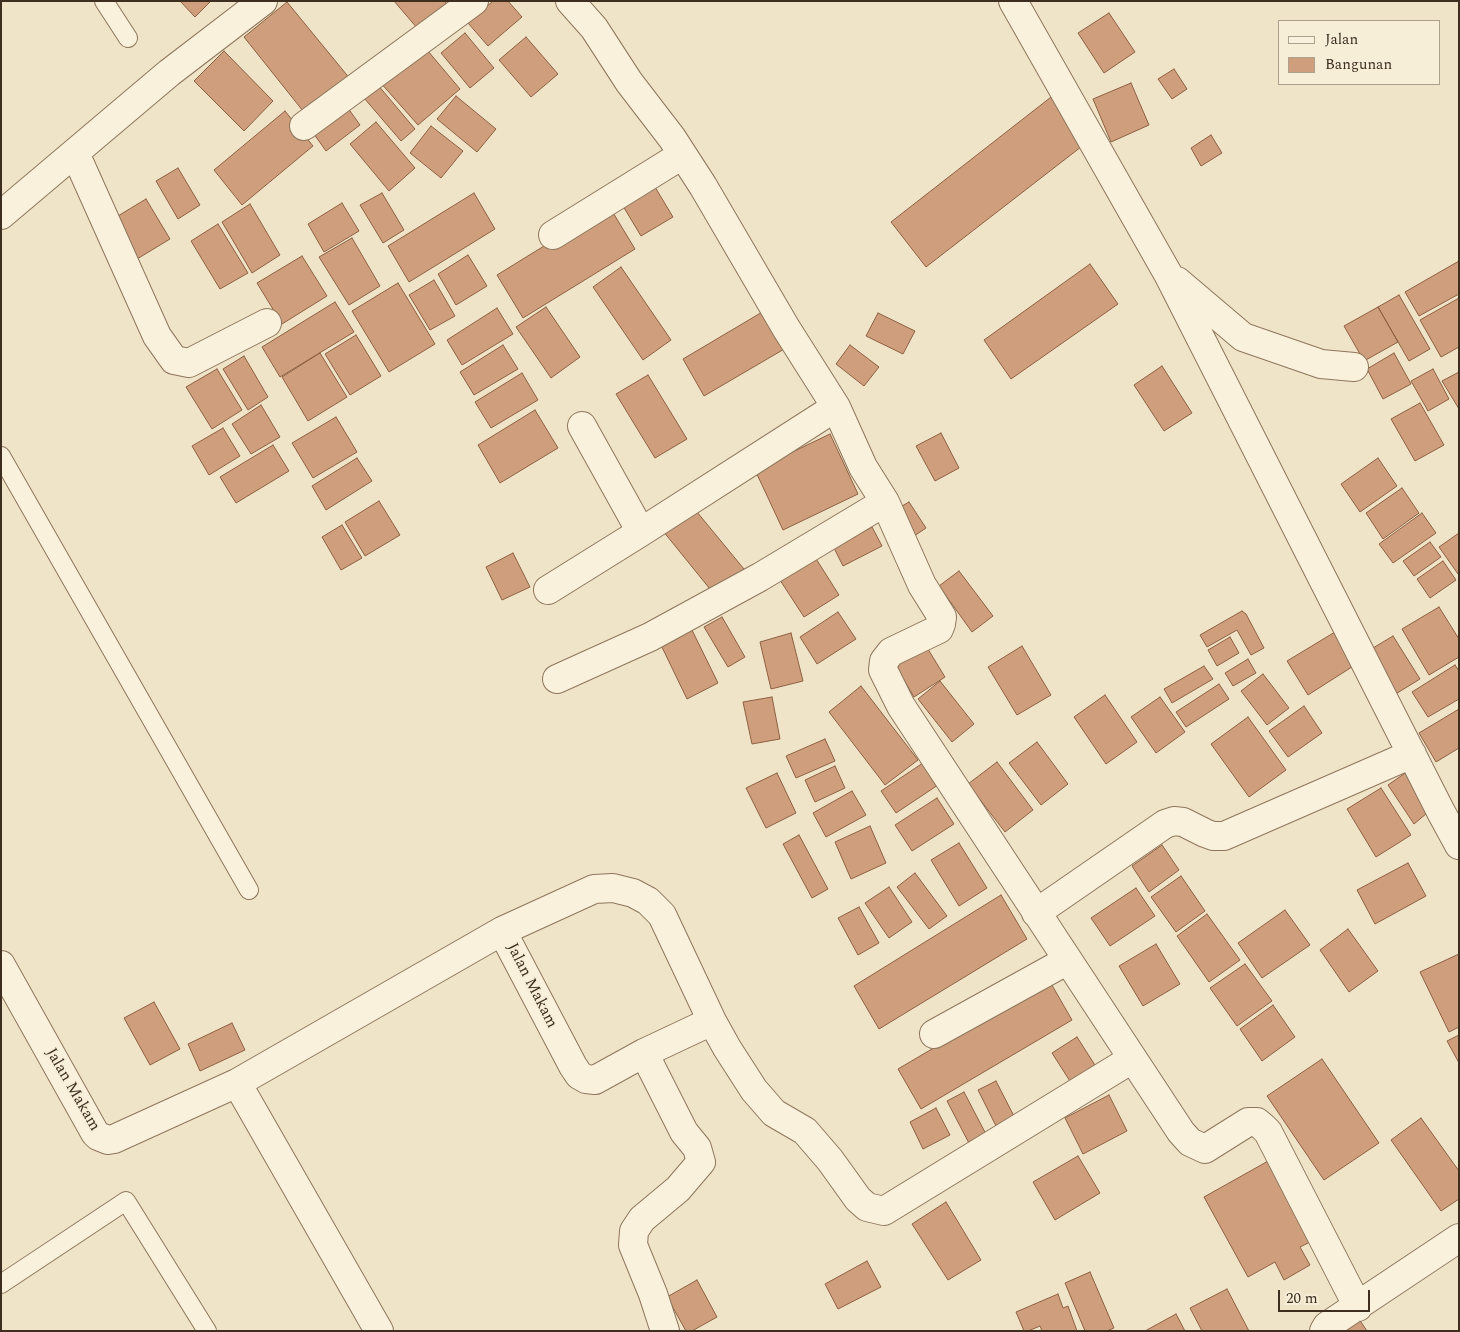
<!DOCTYPE html>
<style>
body{margin:0}
#map{position:relative;width:1460px;height:1332px;overflow:hidden;background:#f0e4c8;font-family:Spectral,serif}
canvas{display:block}
.frame{position:absolute;inset:0;border:2px solid #3d2e20;pointer-events:none}
.legend{position:absolute;left:1278px;top:20px;width:162px;height:65px;box-sizing:border-box;background:#f7eed8;border:1px solid #ada18e;margin:0;padding:6px 9px;list-style:none;font-size:15px;color:#3d2e20}
.legend li{display:flex;align-items:center;gap:10px;height:25px}
.legend b{width:25px;border:1px solid #ada18e}
.scale{position:absolute;left:1278px;top:1290px;width:92px;height:22px;box-sizing:border-box;border:2px solid #3d2e20;border-top:0;padding-left:6px;font-size:15px;line-height:18px;white-space:nowrap;color:#3d2e20;-webkit-text-stroke:4px #f7eed8;paint-order:stroke}
</style>
<div id="map">
<canvas width="1460" height="1332"></canvas>
<div class="frame"></div>
<ul class="legend">
<li><b style="height:6px;background:#faf1dc"></b>Jalan</li>
<li><b style="height:14px;background:#cf9f7d"></b>Bangunan</li>
</ul>
<div class="scale">20 m</div>
</div>
<script>
const ctx = document.querySelector('canvas').getContext('2d');
ctx.lineJoin = 'round';
function fill(path, color) { ctx.fillStyle = color; ctx.fill(path, 'evenodd'); }
const shape = rows => new Path2D(rows.map(r => 'M' + r).join(''));
function strokePath(path, color, width, dash) { ctx.strokeStyle = color; ctx.lineWidth = width; ctx.lineCap = dash ? 'butt' : 'round'; ctx.setLineDash(dash || []); ctx.stroke(path); }
function drawText(font, color, halo, rows, align = 'center') {
  ctx.font = font + ' Spectral,serif'; ctx.lineWidth = 4; ctx.setLineDash([]); ctx.textBaseline = 'middle'; ctx.strokeStyle = halo; ctx.fillStyle = color; for (const [text, x, y, turn = 0] of rows) {
    ctx.save(); ctx.translate(x, y); ctx.rotate((+turn || 0) * Math.PI / 180); ctx.textAlign = isNaN(turn) ? turn : align; if (halo) ctx.strokeText(text, 0, 0); ctx.fillText(text, 0, 0); ctx.restore();
  }
}
const building = shape([
 [180,1,211,1,195,17,180,1],
 [394,1,444,1,453,11,424,36,394,1],
 [493,1,508,1,522,17,488,46,468,23,493,1],
 [287,2,351,80,307,116,244,37,287,2],
 [1109,13,1135,52,1104,73,1078,33,1109,13],
 [465,33,494,68,470,88,441,53,465,33],
 [526,37,558,74,531,97,499,60,526,37],
 [422,44,460,89,418,125,379,81,422,44],
 [224,51,273,101,244,131,194,81,224,51],
 [1174,69,1187,89,1172,99,1158,79,1174,69],
 [372,78,415,129,401,141,358,91,372,78],
 [1131,83,1149,125,1111,142,1093,99,1131,83],
 [1055,94,1090,140,926,267,891,222,1055,94],
 [456,96,496,129,477,152,437,119,456,96],
 [343,101,360,125,326,151,309,127,343,101],
 [285,111,313,146,242,205,214,170,285,111],
 [376,122,415,168,389,191,350,144,376,122],
 [431,126,463,151,441,178,410,153,431,126],
 [1211,135,1222,153,1201,166,1191,148,1211,135],
 [178,168,200,205,178,219,156,181,178,168],
 [652,182,673,217,641,236,620,201,652,182],
 [382,193,404,230,383,243,360,205,382,193],
 [474,193,495,229,409,282,388,246,474,193],
 [146,199,170,239,137,259,113,219,146,199],
 [342,203,359,231,324,252,308,224,342,203],
 [250,204,280,255,252,273,222,222,250,204],
 [609,206,635,249,523,318,497,275,609,206],
 [218,224,248,273,220,289,191,241,218,224],
 [352,238,380,286,349,305,319,257,352,238],
 [468,255,487,286,456,305,438,274,468,255],
 [302,256,327,296,282,324,257,283,302,256],
 [1459,261,1459,294,1419,316,1405,292,1459,261],
 [1090,264,1118,304,1011,379,984,340,1090,264],
 [621,267,671,340,643,360,593,287,621,267],
 [434,280,455,316,430,330,409,295,434,280],
 [398,283,435,344,389,372,352,311,398,283],
 [1399,295,1430,349,1409,361,1378,307,1399,295],
 [1459,298,1459,347,1441,357,1420,320,1459,298],
 [335,302,354,332,280,377,262,347,335,302],
 [546,307,580,357,551,378,516,327,546,307],
 [1378,307,1398,342,1364,361,1344,326,1378,307],
 [497,308,513,334,462,365,447,340,497,308],
 [764,311,786,348,704,396,683,359,764,311],
 [878,313,915,331,903,354,866,336,878,313],
 [356,335,381,376,350,395,325,354,356,335],
 [503,345,518,369,474,395,460,372,503,345],
 [850,345,879,367,864,386,836,364,850,345],
 [320,353,347,397,308,421,282,377,320,353],
 [1394,353,1411,384,1383,399,1367,369,1394,353],
 [244,356,268,397,248,410,223,369,244,356],
 [1162,366,1192,413,1164,431,1134,385,1162,366],
 [217,369,242,410,212,429,186,387,217,369],
 [1433,369,1449,399,1428,411,1411,381,1433,369],
 [1459,372,1459,409,1442,381,1459,372],
 [522,373,538,400,491,428,475,402,522,373],
 [648,375,687,439,655,458,616,394,648,375],
 [1420,403,1444,445,1415,461,1391,419,1420,403],
 [261,405,280,437,251,454,232,424,261,405],
 [535,410,558,448,500,483,478,445,535,410],
 [336,417,357,452,313,478,292,443,336,417],
 [223,428,240,456,209,475,192,446,223,428],
 [941,433,959,468,935,481,916,446,941,433],
 [830,434,858,494,783,530,755,470,830,434],
 [273,445,289,471,236,503,220,477,273,445],
 [357,458,372,481,326,510,312,486,357,458],
 [1378,458,1397,486,1360,512,1341,484,1378,458],
 [1402,488,1419,513,1383,539,1366,513,1402,488],
 [379,501,400,535,365,556,345,522,379,501],
 [909,502,926,528,914,536,897,509,909,502],
 [692,506,744,569,714,594,663,531,692,506],
 [1422,513,1436,533,1393,563,1379,544,1422,513],
 [342,525,362,558,341,570,322,537,342,525],
 [872,527,882,546,843,566,834,548,872,527],
 [1459,533,1459,574,1458,574,1439,547,1459,533],
 [1430,542,1441,557,1414,576,1403,561,1430,542],
 [513,553,530,587,502,600,486,567,513,553],
 [813,554,839,595,804,617,778,577,813,554],
 [1443,561,1456,580,1430,598,1417,579,1443,561],
 [959,571,993,616,972,632,939,586,959,571],
 [1439,607,1459,639,1459,657,1429,675,1402,629,1439,607],
 [1242,611,1246,614,1264,648,1251,655,1237,630,1207,647,1200,635,1242,611],
 [838,612,856,639,817,664,800,637,838,612],
 [722,617,745,657,728,667,704,627,722,617],
 [691,628,718,683,687,699,660,643,691,628],
 [1335,632,1355,665,1308,695,1287,661,1335,632],
 [791,633,803,681,771,689,760,642,791,633],
 [1393,636,1420,679,1394,695,1368,651,1393,636],
 [1230,637,1239,653,1217,666,1208,650,1230,637],
 [923,641,945,677,914,697,892,660,923,641],
 [1022,646,1051,695,1017,715,988,667,1022,646],
 [1248,659,1256,673,1233,686,1225,673,1248,659],
 [1455,665,1459,671,1459,699,1428,717,1412,692,1455,665],
 [1204,666,1213,679,1172,703,1164,689,1204,666],
 [1263,674,1289,708,1267,725,1241,691,1263,674],
 [940,681,974,724,952,742,918,699,940,681],
 [1219,684,1229,699,1186,727,1176,712,1219,684],
 [861,686,918,760,885,785,829,712,861,686],
 [1105,695,1137,742,1106,764,1074,717,1105,695],
 [772,697,780,739,752,744,743,702,772,697],
 [1160,697,1185,732,1156,753,1131,717,1160,697],
 [1304,706,1322,733,1288,757,1269,731,1304,706],
 [1459,709,1459,748,1436,762,1419,733,1459,709],
 [1248,717,1286,770,1249,797,1211,744,1248,717],
 [825,739,835,761,796,778,786,756,825,739],
 [1037,742,1068,784,1041,805,1009,763,1037,742],
 [997,762,1033,810,1005,832,968,784,997,762],
 [923,763,938,785,896,813,881,791,923,763],
 [835,766,845,788,815,802,805,780,835,766],
 [1414,767,1433,808,1414,824,1388,785,1414,767],
 [777,773,796,813,766,828,746,788,777,773],
 [1381,788,1411,835,1376,857,1347,809,1381,788],
 [852,791,866,815,826,837,813,813,852,791],
 [937,798,954,824,912,851,895,825,937,798],
 [870,826,886,863,851,879,835,842,870,826],
 [799,835,828,889,812,898,783,844,799,835],
 [959,843,987,888,959,906,931,860,959,843],
 [1162,845,1179,870,1149,892,1132,866,1162,845],
 [1408,863,1426,896,1375,924,1357,890,1408,863],
 [915,873,947,916,929,929,897,887,915,873],
 [1181,876,1205,911,1176,932,1151,897,1181,876],
 [889,887,912,922,889,938,865,903,889,887],
 [1136,888,1155,916,1110,946,1091,918,1136,888],
 [1001,895,1027,939,879,1029,854,986,1001,895],
 [859,907,879,943,858,955,838,918,859,907],
 [1285,910,1310,945,1262,978,1238,943,1285,910],
 [1207,914,1240,960,1209,982,1177,936,1207,914],
 [1348,929,1378,971,1349,992,1320,950,1348,929],
 [1156,944,1180,984,1143,1006,1119,966,1156,944],
 [1459,954,1459,1027,1449,1032,1420,972,1459,954],
 [1245,964,1272,1001,1237,1026,1210,988,1245,964],
 [1049,980,1072,1020,921,1109,898,1069,1049,980],
 [154,1002,180,1049,150,1065,124,1018,154,1002],
 [1273,1005,1295,1037,1262,1061,1240,1029,1273,1005],
 [232,1023,245,1050,200,1071,188,1044,232,1023],
 [1459,1035,1459,1063,1447,1041,1459,1035],
 [1077,1037,1100,1073,1075,1089,1052,1053,1077,1037],
 [1322,1059,1379,1143,1324,1180,1267,1096,1322,1059],
 [996,1081,1017,1122,999,1132,978,1090,996,1081],
 [964,1092,988,1138,971,1147,947,1101,964,1092],
 [1109,1095,1127,1131,1083,1154,1065,1118,1109,1095],
 [936,1108,950,1135,923,1149,910,1122,936,1108],
 [1421,1118,1459,1171,1459,1199,1441,1211,1391,1140,1421,1118],
 [1078,1156,1100,1193,1055,1220,1033,1182,1078,1156],
 [1270,1160,1314,1240,1300,1247,1310,1265,1284,1280,1275,1262,1248,1277,1204,1197,1270,1160],
 [946,1202,981,1260,948,1280,912,1224,946,1202],
 [867,1261,881,1287,838,1309,825,1284,867,1261],
 [1090,1272,1114,1328,1107,1331,1085,1331,1065,1283,1090,1272],
 [697,1280,717,1317,692,1331,686,1331,667,1297,697,1280],
 [1227,1289,1249,1331,1202,1331,1190,1308,1227,1289],
 [1058,1294,1063,1308,1068,1306,1077,1331,1042,1331,1040,1326,1028,1331,1024,1331,1016,1312,1058,1294],
 [1355,1313,1367,1331,1340,1331,1355,1313],
 [1176,1314,1185,1331,1145,1331,1176,1314]
]);
const lane = shape([
 [104,1,128,38],
 [1,456,249,890],
 [1,1284,126,1201,207,1331]
]);
const street = shape([
 [570,1,594,28,629,82,672,138,703,186,786,328,836,407,863,467,885,502,922,585,942,617,941,624,939,629,891,652,884,661,883,670,901,706,1181,1132,1190,1142,1205,1149,1248,1122,1257,1122,1263,1127,1268,1132,1358,1307],
 [1013,1,1168,274,1441,812,1459,845],
 [304,126,474,1],
 [75,153,157,336,174,360,189,363,267,323],
 [1,215,169,73,263,1],
 [553,235,682,155],
 [1177,281,1243,337,1321,364,1354,367],
 [582,426,641,532],
 [548,590,641,532,836,407],
 [557,679,650,637,760,577,885,502],
 [1036,913,1165,824,1174,821,1183,822,1205,833,1213,836,1224,836,1412,754],
 [502,931,573,1066,579,1075,586,1079,595,1080,644,1053,712,1021],
 [1,965,95,1133,98,1136,108,1140,114,1139,237,1083,502,931,594,889,613,888,633,893,648,901,662,915,712,1021,727,1048,754,1090,774,1113,805,1131,830,1160,858,1199,867,1207,884,1211,1132,1059],
 [934,1034,1068,960],
 [644,1053,684,1132,697,1148,701,1162,678,1189,642,1219,634,1231,633,1245,653,1294,665,1331],
 [237,1083,379,1331],
 [1324,1331,1327,1326,1459,1238]
]);
const streetNames = [
 ["Jalan Makam",531,986,63],
 ["Jalan Makam",72,1090,60]
];
fill(building, '#cf9f7d');
strokePath(building, '#8d5f41', 1);
strokePath(lane, '#8d765c', 20);
strokePath(street, '#8d765c', 30);
strokePath(lane, '#faf1dc', 18);
strokePath(street, '#faf1dc', 28);
drawText('16px', '#3d2e20', '#f7eed8', streetNames);
</script>
